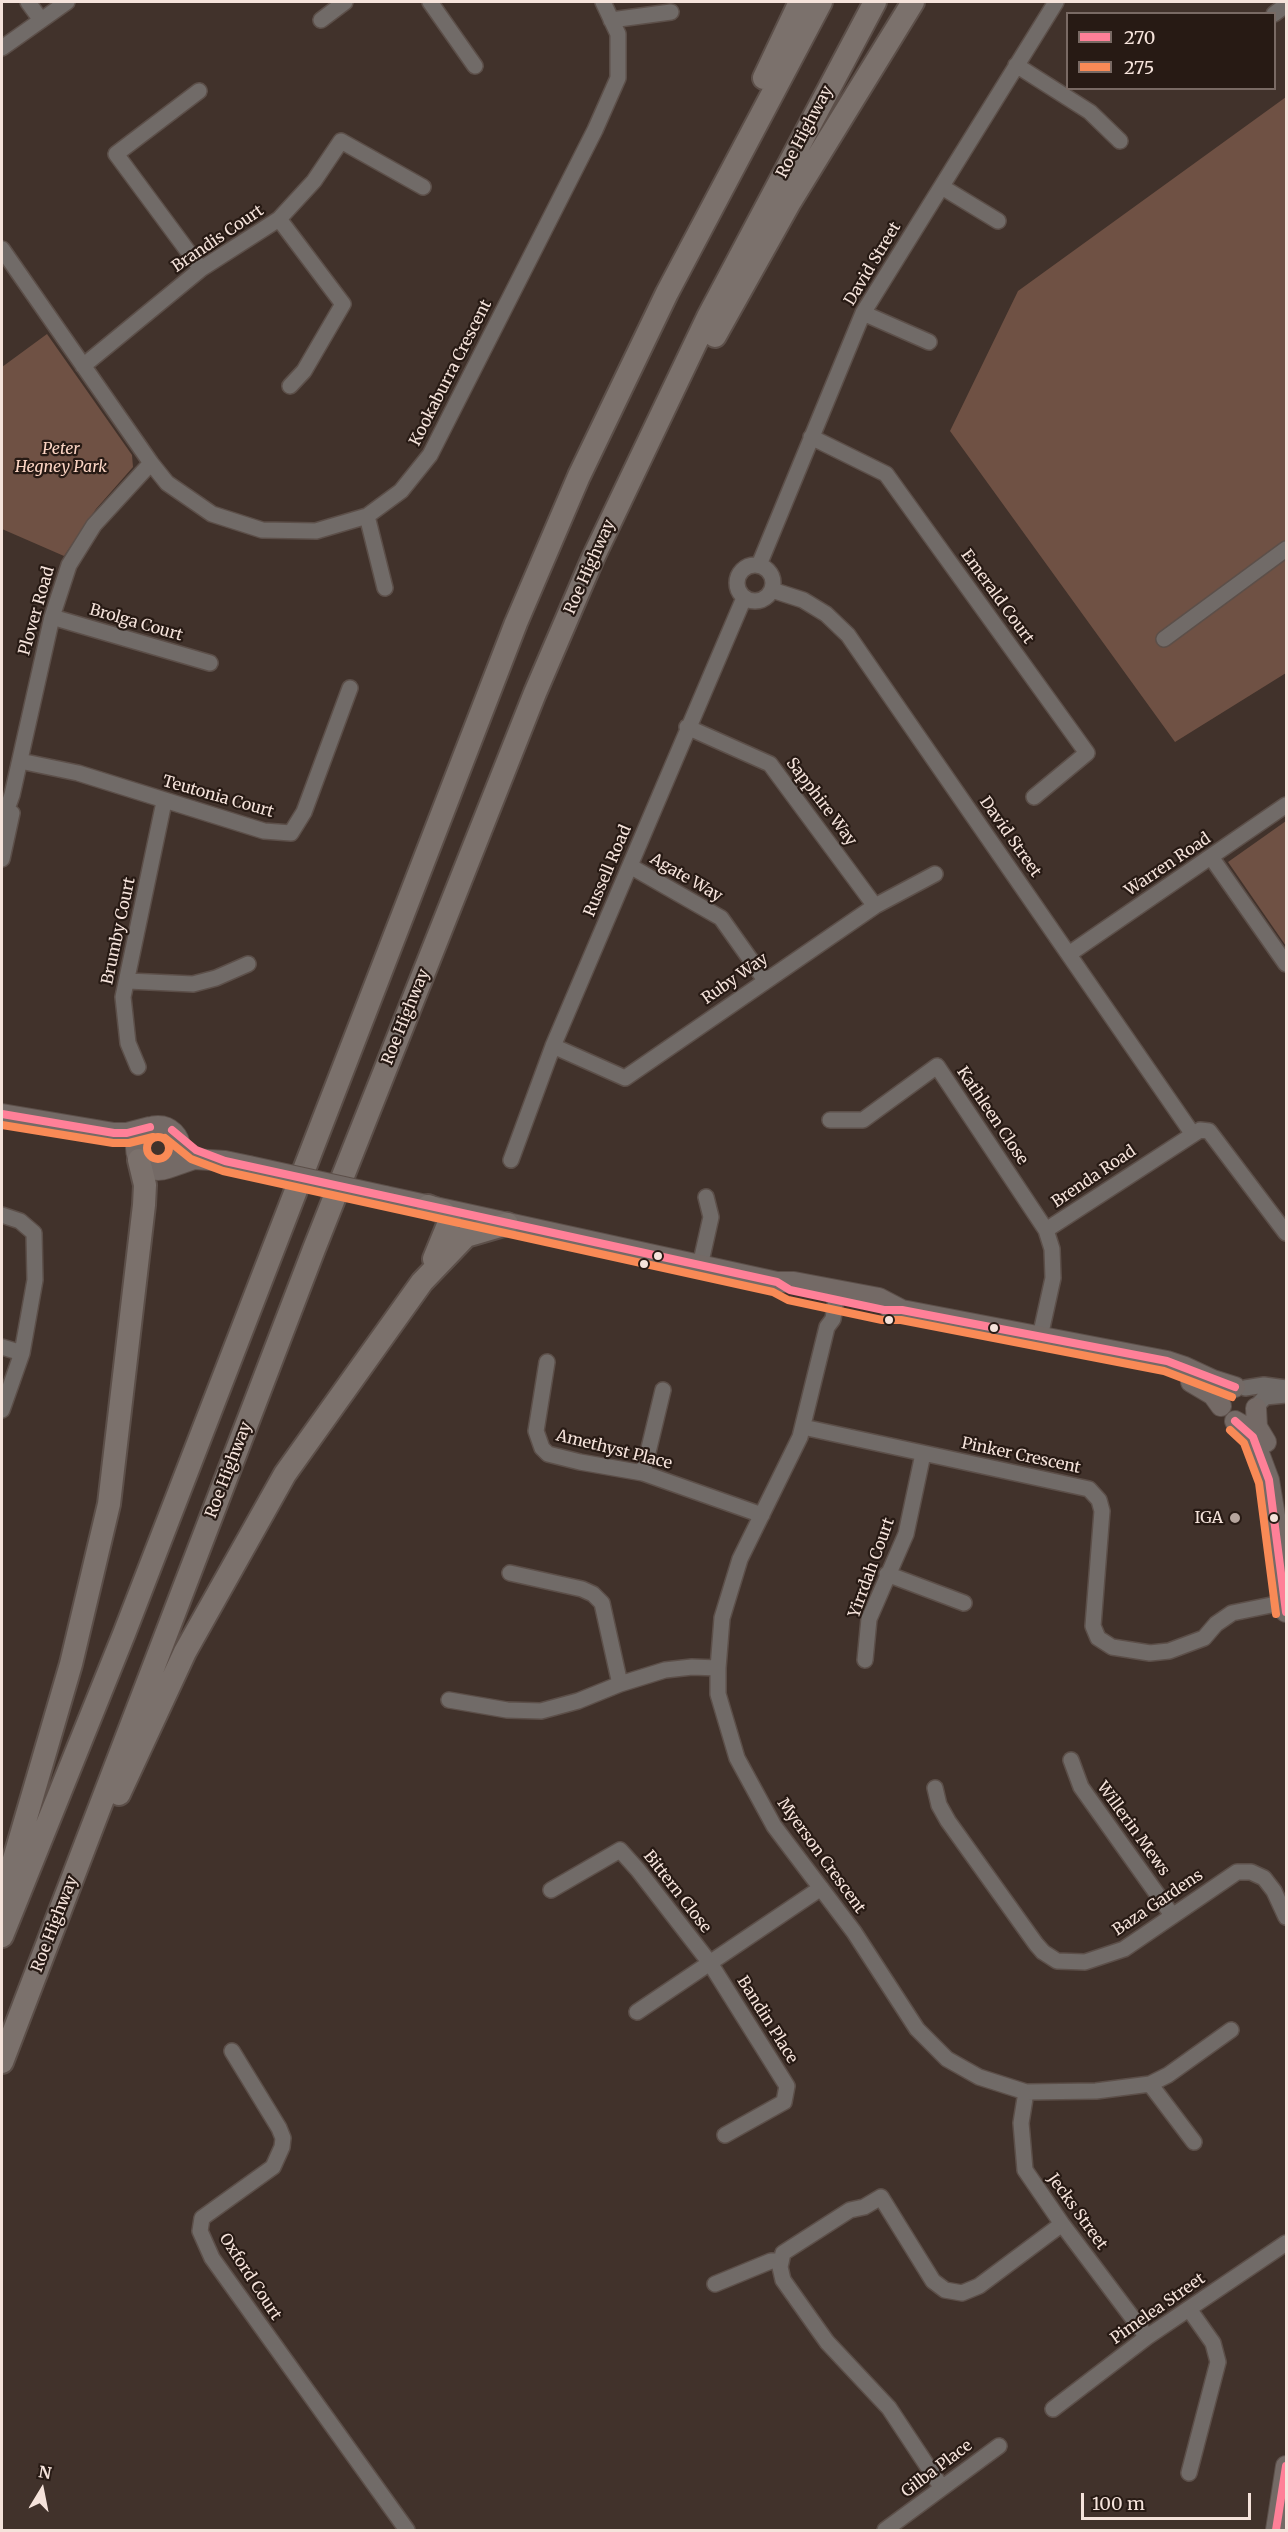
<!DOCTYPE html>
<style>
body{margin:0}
#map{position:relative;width:1288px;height:2532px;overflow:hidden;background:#41322b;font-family:Merriweather,serif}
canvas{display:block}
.frame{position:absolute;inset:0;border:3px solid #f5e3db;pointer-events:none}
.legend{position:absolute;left:1066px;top:12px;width:210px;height:78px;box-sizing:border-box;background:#271a14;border:2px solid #796a64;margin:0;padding:8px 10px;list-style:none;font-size:18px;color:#f5e3db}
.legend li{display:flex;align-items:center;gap:12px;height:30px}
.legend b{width:30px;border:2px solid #796a64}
.north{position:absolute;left:12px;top:2460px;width:60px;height:60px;-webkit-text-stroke:4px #271a14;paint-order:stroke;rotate:10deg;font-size:16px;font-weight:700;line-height:24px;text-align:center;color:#f5e3db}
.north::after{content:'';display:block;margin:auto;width:21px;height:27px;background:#f5e3db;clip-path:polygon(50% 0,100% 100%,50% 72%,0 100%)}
.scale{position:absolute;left:1081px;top:2493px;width:170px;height:27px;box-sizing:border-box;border:3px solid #f5e3db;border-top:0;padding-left:8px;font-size:18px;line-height:21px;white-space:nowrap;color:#f5e3db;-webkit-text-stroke:4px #271a14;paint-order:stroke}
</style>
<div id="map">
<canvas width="1288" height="2532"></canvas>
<div class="frame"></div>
<ul class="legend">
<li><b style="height:8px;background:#ff8098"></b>270</li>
<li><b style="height:8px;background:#f98a56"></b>275</li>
</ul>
<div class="north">N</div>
<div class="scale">100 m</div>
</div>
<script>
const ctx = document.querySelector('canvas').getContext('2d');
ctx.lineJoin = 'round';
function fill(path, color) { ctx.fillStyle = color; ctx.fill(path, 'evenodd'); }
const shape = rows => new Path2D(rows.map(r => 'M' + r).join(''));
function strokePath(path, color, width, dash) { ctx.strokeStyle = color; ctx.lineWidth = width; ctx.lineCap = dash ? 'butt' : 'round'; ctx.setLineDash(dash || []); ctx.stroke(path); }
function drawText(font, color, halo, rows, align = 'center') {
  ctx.font = font + ' Merriweather,serif'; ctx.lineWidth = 4.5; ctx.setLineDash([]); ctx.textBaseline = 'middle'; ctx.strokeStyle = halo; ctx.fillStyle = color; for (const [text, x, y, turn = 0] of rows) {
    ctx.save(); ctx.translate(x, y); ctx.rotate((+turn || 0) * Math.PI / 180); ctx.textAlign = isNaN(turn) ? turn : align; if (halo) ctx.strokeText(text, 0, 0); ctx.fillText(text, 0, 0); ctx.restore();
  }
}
const green = shape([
 [1286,97,1286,673,1175,742,950,431,1018,291],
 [47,334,132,455,133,467,96,509,64,556,2,529,2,367],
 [1286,821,1286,946,1228,862]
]);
const minor = shape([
 [28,2,41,20],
 [430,2,475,66],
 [1274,14,1286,5],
 [321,20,345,2],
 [611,20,671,12],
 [2,48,67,2],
 [1016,65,1090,112,1120,141],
 [199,91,116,154,201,269],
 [942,187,998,221],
 [279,219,343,304,304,371,290,386],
 [2,249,151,463,167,483,212,514,262,530,316,531,367,516,401,491,430,455,595,130,618,78,618,34,603,2],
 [863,313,929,342],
 [83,366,201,269,279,219,314,181,341,141,423,187],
 [811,437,886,474,1087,753,1034,797],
 [367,516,385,588],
 '737 583a18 18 0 1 1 36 0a18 18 0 1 1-36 0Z',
 [759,565,863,313,1056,2],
 [772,590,803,600,826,614,848,635,1192,1133],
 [52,617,210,663],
 [1164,639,1286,549],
 [687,727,770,764,875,906],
 [20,761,78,773,264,831,291,833,304,812,350,688],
 [2,823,12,795,52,617,69,565,94,525,151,463],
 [1211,857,1286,964],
 [2,859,12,813],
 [630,866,721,918,765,980],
 [1069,954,1286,805],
 [128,981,193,984,216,978,248,964],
 [553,1046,625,1078,875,906,935,874],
 [138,1067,128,1043,123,997,164,802],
 [830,1120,863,1120,937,1066,1046,1230],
 [511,1160,553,1046,744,598],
 [2,1215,20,1221,34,1233,35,1280,22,1353,2,1410],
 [700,1266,711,1217,706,1197],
 [837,1290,833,1319,827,1327,800,1437,740,1559,722,1618,718,1668,718,1694,737,1758,774,1826,854,1932,917,2029,947,2059,979,2077,1026,2092,1096,2091,1150,2084,1168,2075,1231,2030],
 [1040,1337,1053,1278,1052,1249,1046,1230,1200,1130,1209,1131,1286,1233],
 [2,1347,22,1353],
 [547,1362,536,1431,542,1448,548,1454,580,1462,643,1473,762,1515],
 [1245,1388,1264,1385,1286,1388],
 [1256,1407,1265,1397,1286,1395],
 [803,1427,1089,1489,1099,1500,1102,1511,1093,1626,1098,1638,1112,1647,1150,1653,1169,1651,1204,1638,1216,1624,1232,1613,1286,1602],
 [643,1473,663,1390],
 [510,1573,582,1589,593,1594,602,1603,620,1684],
 [887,1574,964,1603],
 [865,1660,869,1619,906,1534,923,1454],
 [449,1700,507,1710,541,1711,578,1701,620,1684,665,1670,692,1667,718,1668],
 [1071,1760,1081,1787,1172,1915],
 [935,1788,939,1805,948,1821,1036,1944,1043,1952,1057,1961,1085,1962,1124,1949,1237,1872,1251,1872,1264,1878,1274,1891,1286,1917],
 [551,1890,620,1850,638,1870,710,1963,787,2086,784,2102,725,2135],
 [637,2012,821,1888],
 [232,2051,279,2128,283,2138,282,2147,273,2167,202,2218,200,2231,212,2258,407,2530],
 [1150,2084,1194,2142],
 [1026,2092,1021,2123,1025,2170,1062,2224,1147,2337],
 [715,2284,771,2261,781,2261],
 [1189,2309,1213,2343,1218,2362,1189,2473],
 [1053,2409,1147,2337,1286,2243],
 [942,2488,889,2408,827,2342,783,2280,780,2267,783,2253,850,2210,864,2207,881,2197,933,2281,945,2290,962,2293,979,2286,1062,2224],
 [885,2530,999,2446]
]);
const major = shape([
 [2,1114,114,1133,127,1133,150,1127],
 '136 1148a22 22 0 1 1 44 0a22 22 0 1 1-44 0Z',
 [168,1168,194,1159,225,1161,249,1166],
 [385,1196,777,1282,794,1282,879,1298,902,1310],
 [891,1310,902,1310,1167,1361,1185,1367,1213,1380,1235,1387],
 [1191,1382,1213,1395,1221,1406],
 [1256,1408,1257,1427,1266,1442],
 [1235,1421,1242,1425,1253,1437,1269,1480,1276,1522,1280,1578,1286,1612],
 [1276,2530,1286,2466]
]);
const highway = shape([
 [764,78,800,2],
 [715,336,790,202,913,2],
 [428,1206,443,1212,450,1220,434,1259],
 [119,1794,185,1652,285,1474,422,1282,466,1236,507,1224],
 [2,1900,71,1664,109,1504,144,1205,145,1185,139,1160],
 [2,1936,124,1634,516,623,579,476,667,293,821,2],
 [2,2062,314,1249,535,693,593,558,708,317,875,2]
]);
const majorBridge = shape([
 [249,1166,385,1196]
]);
const bus1 = shape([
 [2,1114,114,1133,127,1133,150,1127],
 [172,1130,196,1150,225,1161,777,1282,790,1290,884,1310,902,1310,1167,1361,1235,1387],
 [1235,1421,1253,1437,1269,1480,1286,1612],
 [1276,2530,1286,2466]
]);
const bus2 = shape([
 [2,1125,113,1143,129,1143,153,1137],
 '147 1148a11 11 0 1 1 22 0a11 11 0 1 1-22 0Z',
 [165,1138,191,1159,223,1171,773,1292,788,1300,882,1320,901,1320,1164,1371,1232,1397],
 [1230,1430,1244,1443,1259,1483,1276,1614]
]);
const markers = [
 [658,1256,5,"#f5e3db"],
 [644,1264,5,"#f5e3db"],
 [889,1320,5,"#f5e3db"],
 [994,1328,5,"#f5e3db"],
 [1235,1518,6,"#b6a59d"],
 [1274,1518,5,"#f5e3db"]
];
const streetNames = [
 ["Roe Highway",805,132,-62],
 ["Brandis Court",218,239,-34],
 ["David Street",873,264,-59],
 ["Kookaburra Crescent",451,373,-63],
 ["Roe Highway",590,567,-66],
 ["Emerald Court",997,597,54],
 ["Plover Road",37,611,-74],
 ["Brolga Court",136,623,16],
 ["Teutonia Court",218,797,16],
 ["Sapphire Way",821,802,53],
 ["David Street",1010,837,55],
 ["Warren Road",1168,865,-34],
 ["Russell Road",608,871,-67],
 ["Agate Way",686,878,30],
 ["Brumby Court",119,931,-78],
 ["Ruby Way",735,979,-35],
 ["Roe Highway",406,1017,-68],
 ["Kathleen Close",992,1116,56],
 ["Brenda Road",1094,1177,-34],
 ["Amethyst Place",614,1450,14],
 ["Pinker Crescent",1021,1456,12],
 ["Roe Highway",229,1470,-69],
 ["Yirrdah Court",872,1568,-70],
 ["Willerin Mews",1133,1829,54],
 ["Myerson Crescent",821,1856,54],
 ["Bittern Close",677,1892,52],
 ["Baza Gardens",1158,1903,-34],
 ["Roe Highway",55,1924,-69],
 ["Bandin Place",767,2020,58],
 ["Jecks Street",1077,2212,54],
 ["Oxford Court",250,2277,57],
 ["Pimelea Street",1158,2309,-35],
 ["Gilba Place",937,2469,-37]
];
const parkNames = [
 ["Peter",61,449],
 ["Hegney Park",61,467]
];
const poiNames = [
 ["IGA",1223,1518]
];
fill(green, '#6f5144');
strokePath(minor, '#5c4f49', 18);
strokePath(major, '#5c4f49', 22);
strokePath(highway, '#5c4f49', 26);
strokePath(minor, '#716b68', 15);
strokePath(major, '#746a66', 20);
strokePath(highway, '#7b716c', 22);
strokePath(majorBridge, '#5c4f49', 22, []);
strokePath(majorBridge, '#746a66', 20);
strokePath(bus1, '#ff8098', 8);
strokePath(bus2, '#f98a56', 8);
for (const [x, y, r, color] of markers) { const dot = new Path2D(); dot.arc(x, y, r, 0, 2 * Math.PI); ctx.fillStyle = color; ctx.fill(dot); strokePath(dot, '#271a14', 2); }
drawText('16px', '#f5e3db', '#271a14', streetNames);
drawText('italic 16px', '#fcd5c4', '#271a14', parkNames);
drawText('16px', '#f5e3db', '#271a14', poiNames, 'right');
</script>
